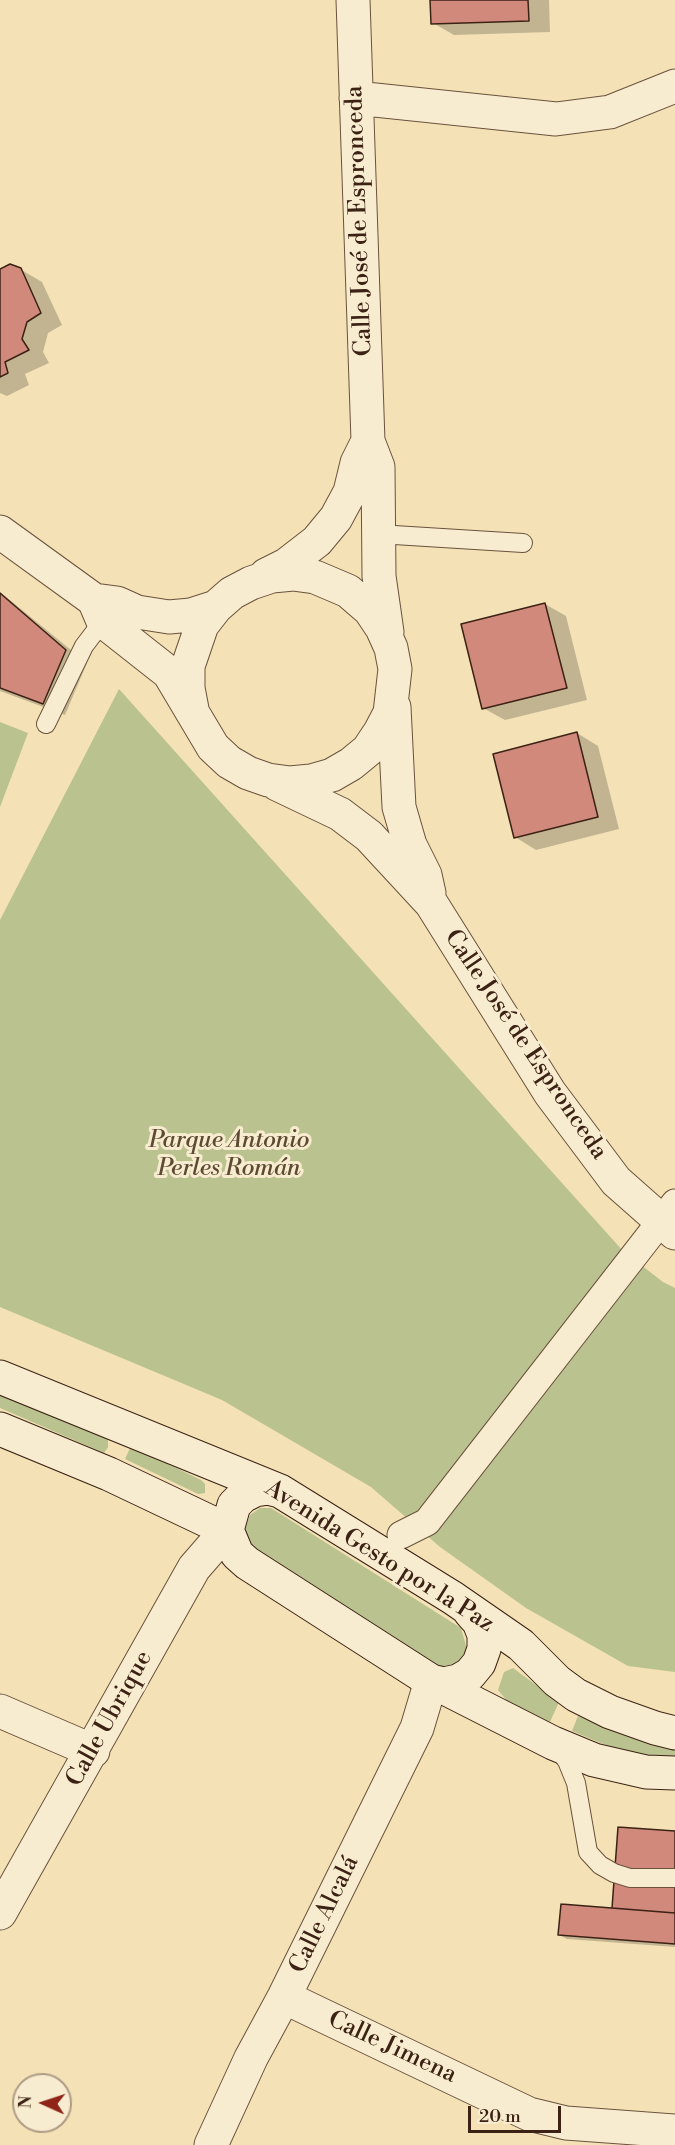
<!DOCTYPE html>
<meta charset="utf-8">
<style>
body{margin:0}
#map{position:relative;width:675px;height:2145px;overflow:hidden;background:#f4e2b6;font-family:"Libre Bodoni",serif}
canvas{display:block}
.north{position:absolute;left:12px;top:2073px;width:60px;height:60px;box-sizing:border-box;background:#f8ecd0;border:2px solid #ad9b85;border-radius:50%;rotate:273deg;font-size:16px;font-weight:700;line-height:24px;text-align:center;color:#3c2214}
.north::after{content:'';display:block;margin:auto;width:21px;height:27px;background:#8f2418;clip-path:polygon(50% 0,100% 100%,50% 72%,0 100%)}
.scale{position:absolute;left:468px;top:2106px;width:93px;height:27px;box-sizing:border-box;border:3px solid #3c2214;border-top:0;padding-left:8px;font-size:18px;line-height:21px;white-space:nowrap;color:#3c2214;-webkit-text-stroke:4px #f8ecd0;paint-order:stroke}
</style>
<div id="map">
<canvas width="675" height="2145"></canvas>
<div class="north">N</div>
<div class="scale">20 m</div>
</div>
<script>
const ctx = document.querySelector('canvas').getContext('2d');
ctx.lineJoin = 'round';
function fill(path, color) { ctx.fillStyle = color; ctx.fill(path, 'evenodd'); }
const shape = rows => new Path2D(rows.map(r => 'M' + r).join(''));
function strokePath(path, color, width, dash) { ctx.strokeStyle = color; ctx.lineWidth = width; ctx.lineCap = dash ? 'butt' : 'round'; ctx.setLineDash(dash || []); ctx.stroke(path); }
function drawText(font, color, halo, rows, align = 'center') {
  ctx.font = font + ' "Libre Bodoni",serif'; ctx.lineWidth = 6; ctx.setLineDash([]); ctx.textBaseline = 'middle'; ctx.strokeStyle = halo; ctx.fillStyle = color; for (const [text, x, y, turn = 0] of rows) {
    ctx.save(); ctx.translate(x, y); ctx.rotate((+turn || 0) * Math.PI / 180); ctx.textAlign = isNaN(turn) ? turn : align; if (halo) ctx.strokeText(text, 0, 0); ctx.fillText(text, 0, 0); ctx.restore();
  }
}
const green = shape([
 [119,689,623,1251,663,1282,675,1288,675,1672,628,1666,526,1608,440,1547,371,1487,222,1400,0,1307,0,920],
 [0,722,28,733,0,807],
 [0,1391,104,1433,108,1440,108,1447,104,1453,97,1450,0,1408],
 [131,1446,201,1480,205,1484,205,1493,198,1494,125,1459],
 [260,1508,271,1508,461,1628,467,1649,459,1661,447,1667,434,1666,252,1547,246,1538,245,1528,250,1515],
 [513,1668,559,1702,550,1722,507,1701,498,1690,504,1672],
 [578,1716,607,1728,675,1746,675,1762,620,1751,572,1731]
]);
const shadow = shape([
 [432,0,549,0,550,32,454,35,433,23],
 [20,269,42,282,62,325,48,333,43,352,49,363,25,374,29,385,7,396,0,393,0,271],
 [0,592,87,663,65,715,0,691],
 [545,604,566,616,587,700,505,720,483,708],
 [577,733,598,746,619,829,536,850,515,837],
 [619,1829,675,1833,675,1947,567,1939,559,1935,613,1909]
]);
const building = shape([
 [430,0,528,0,529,21,431,24,430,0],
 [10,264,21,268,41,313,27,322,22,339,29,350,5,362,8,373,0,377,0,269,10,264],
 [0,593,66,650,43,704,0,688,0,593],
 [545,603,567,688,482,709,461,624,545,603],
 [577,732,598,817,514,838,493,754,577,732],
 [618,1827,675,1831,675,1913,612,1908,618,1827],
 [561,1904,675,1913,675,1944,558,1935,561,1904]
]);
const service = shape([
 [378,534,523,543],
 [46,724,84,646,103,621],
 [558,1749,567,1761,576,1783,588,1852,600,1865,614,1873,630,1878,675,1878]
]);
const pedestrian = shape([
 [401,1535,427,1522,675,1203]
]);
const minor = shape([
 [353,0,368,441,378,467,379,576,387,632],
 [356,98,556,119,610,112,675,86],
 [0,532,94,600,117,603,137,612,169,617,191,615,216,607],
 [266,575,286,565,317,541,336,518,350,492,357,463,368,441],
 [94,600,103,621,169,673,213,747,229,762,248,773,268,780,290,783,311,781,332,775,351,764,368,750,380,732,390,713,395,669,391,648,382,628,370,610,348,591,315,577,293,574,272,576,251,583,232,593,216,607,202,625,188,666,188,688,192,709],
 [394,707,399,807,410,845,425,875,429,893],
 [277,784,340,814,369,836,431,903,550,1093,616,1181,675,1233],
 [0,1711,93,1751],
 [0,1913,194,1568,227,1530],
 [284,1997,529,2114,566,2123,675,2131],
 [211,2145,251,2058,284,1997,417,1728,431,1681]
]);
const secondary = shape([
 [0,1377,280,1491,453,1598,521,1645,557,1681,576,1695,610,1712,655,1728,675,1733],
 [0,1429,109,1474,227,1530],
 [280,1491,268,1488,255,1490,243,1496,234,1505,227,1530,237,1554,247,1563,431,1681,553,1743,594,1760,646,1772,675,1773],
 [431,1681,444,1684,458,1681,470,1674,479,1663,484,1649,484,1635,479,1622,470,1612]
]);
const streetNames = [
 ["Calle José de Espronceda",360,221,-92],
 ["Calle José de Espronceda",525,1045,56],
 ["Avenida Gesto por la Paz",379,1557,32],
 ["Calle Ubrique",110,1719,-61],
 ["Calle Alcalá",325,1915,-64],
 ["Calle Jimena",392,2048,25]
];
const parkNames = [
 ["Parque Antonio",229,1141],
 ["Perles Román",229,1169]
];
fill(green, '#bac38f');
fill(shadow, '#0003');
fill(building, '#d1897c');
strokePath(building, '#3c2214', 1.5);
strokePath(service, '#6a523c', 20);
strokePath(pedestrian, '#6a523c', 29);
strokePath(minor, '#6a523c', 35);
strokePath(secondary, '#3c2214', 35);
strokePath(service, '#f8ecd0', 18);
strokePath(pedestrian, '#f8ecd0', 27);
strokePath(minor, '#f8ecd0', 33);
strokePath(secondary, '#f8ecd0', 33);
drawText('24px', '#3c2214', '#f8ecd0', streetNames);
drawText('italic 24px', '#5c4a33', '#f8ecd0', parkNames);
</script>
